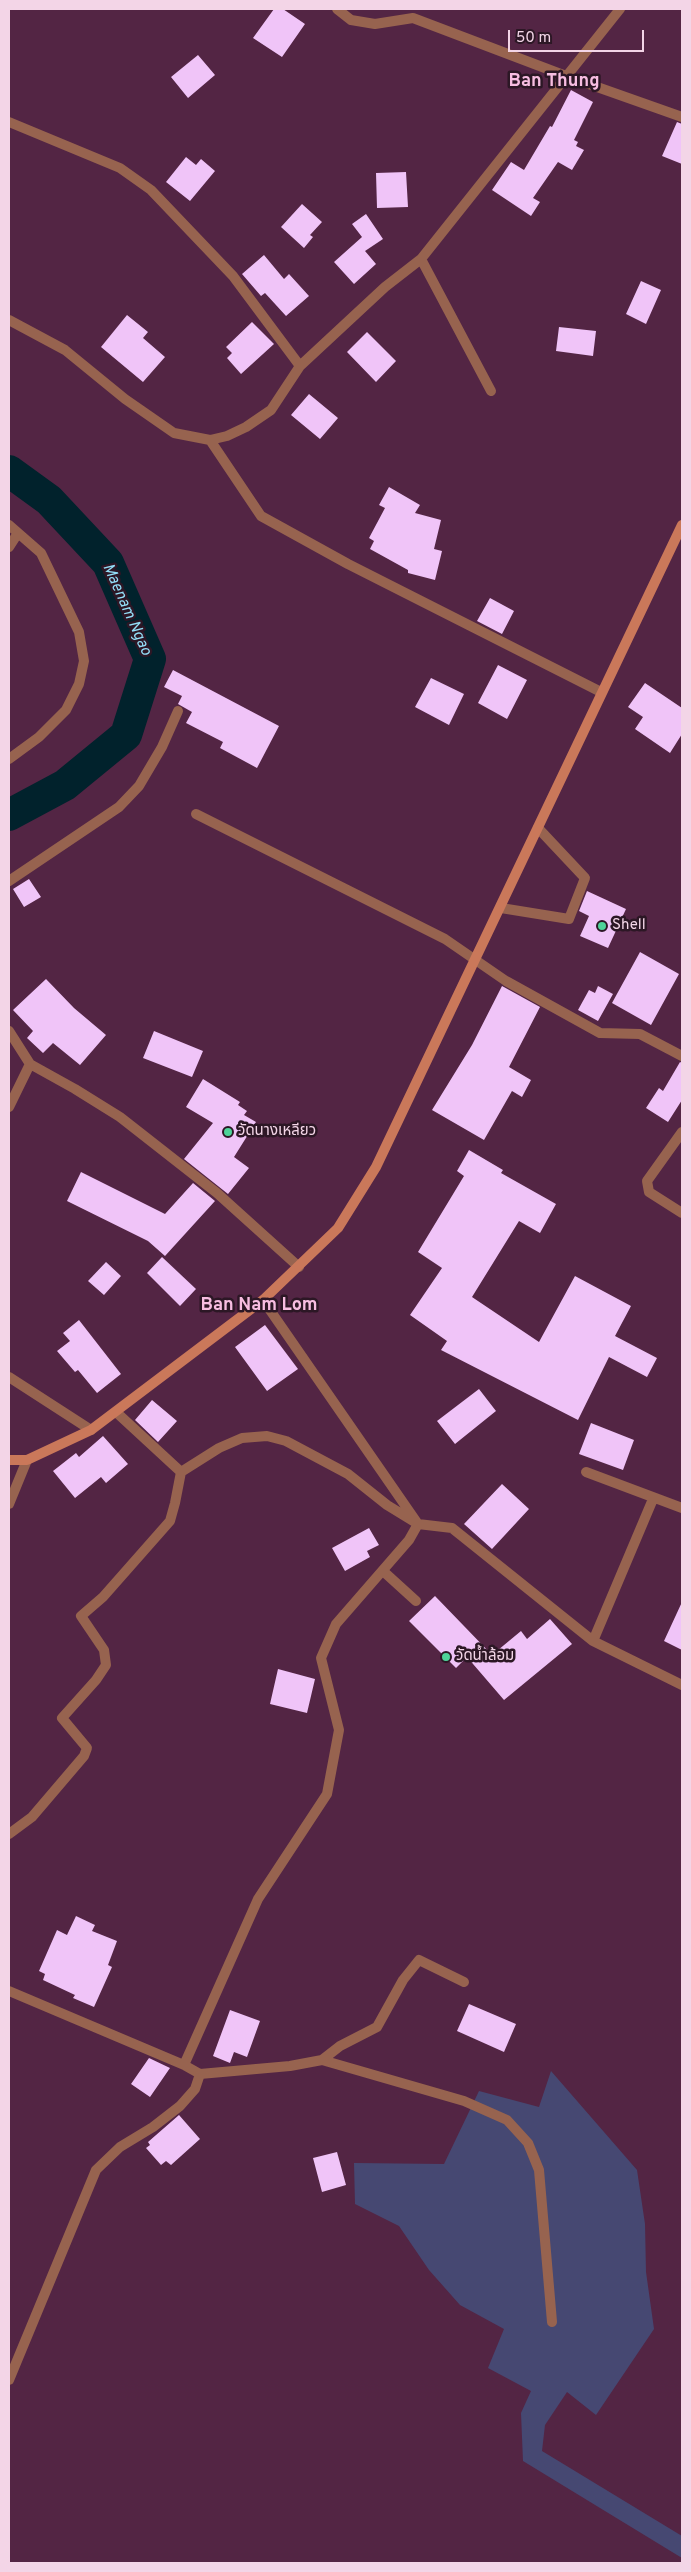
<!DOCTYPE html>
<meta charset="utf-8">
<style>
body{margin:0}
#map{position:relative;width:691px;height:2572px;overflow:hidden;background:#532544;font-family:Overpass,sans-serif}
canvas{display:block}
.frame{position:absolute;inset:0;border:10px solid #f3d5e7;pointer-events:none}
.scale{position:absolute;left:508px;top:30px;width:136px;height:22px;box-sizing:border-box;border:2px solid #f3d5e7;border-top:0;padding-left:6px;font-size:15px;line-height:18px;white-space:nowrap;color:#f3d5e7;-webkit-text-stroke:4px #2c1725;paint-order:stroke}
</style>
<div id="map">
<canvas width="691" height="2572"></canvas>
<div class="frame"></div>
<div class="scale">50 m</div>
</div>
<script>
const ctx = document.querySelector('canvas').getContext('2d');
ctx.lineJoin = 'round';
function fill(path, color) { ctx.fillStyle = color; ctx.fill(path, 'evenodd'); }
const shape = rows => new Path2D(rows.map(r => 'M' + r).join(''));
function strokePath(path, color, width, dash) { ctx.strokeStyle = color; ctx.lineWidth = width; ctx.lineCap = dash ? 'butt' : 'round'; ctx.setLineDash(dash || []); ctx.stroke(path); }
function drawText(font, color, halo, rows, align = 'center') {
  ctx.font = font + ' Overpass,"Noto Sans Thai",sans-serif'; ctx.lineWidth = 5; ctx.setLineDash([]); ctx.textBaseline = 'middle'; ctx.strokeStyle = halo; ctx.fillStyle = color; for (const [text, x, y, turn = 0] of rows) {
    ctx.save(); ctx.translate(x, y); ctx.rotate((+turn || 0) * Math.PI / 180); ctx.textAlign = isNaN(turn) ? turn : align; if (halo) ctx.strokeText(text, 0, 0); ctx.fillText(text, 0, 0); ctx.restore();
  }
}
const green = shape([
 [551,2071,637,2170,645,2224,646,2272,654,2329,596,2415,567,2392,545,2425,542,2451,682,2536,682,2558,523,2461,521,2413,531,2391,488,2368,504,2329,460,2305,429,2270,399,2226,355,2204,354,2163,444,2164,479,2091,539,2107]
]);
const river = shape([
 [9,471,49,500,108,563,150,659,126,735,65,785,9,815]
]);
const building = shape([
 [274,9,283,9,305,24,282,57,253,38],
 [198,55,215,75,188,98,171,77],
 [571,90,593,102,574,140,578,142,576,146,584,150,572,170,558,162,533,198,540,202,531,216,492,190,511,162,524,170,550,126,552,127],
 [677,122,682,124,682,164,662,156],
 [186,157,196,165,201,159,215,171,190,201,166,182],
 [406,172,408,207,377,208,376,173],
 [302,204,322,222,310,235,313,237,304,248,281,227],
 [366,214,383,239,365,251,376,264,354,284,334,262,362,237,352,224],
 [264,255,284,279,289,274,309,296,286,316,265,293,261,296,242,274],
 [641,281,661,290,646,324,626,314],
 [127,315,148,332,143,338,165,357,143,382,101,347],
 [252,322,274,344,241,374,227,358,232,353,226,347],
 [559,327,596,331,593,356,556,351],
 [367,332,396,361,376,382,347,352],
 [309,394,338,418,320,439,291,415],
 [389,487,420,505,415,513,441,520,434,549,442,551,435,580,408,573,408,570,370,549,374,541,369,538,385,508,379,505],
 [490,598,514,611,502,634,477,621],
 [498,665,527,680,507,719,478,703],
 [173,670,279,726,257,768,220,748,223,742,186,723,192,712,178,704,182,696,164,687],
 [431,678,464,694,449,725,415,707],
 [645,683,682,708,682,734,670,753,635,729,643,717,628,707],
 [29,879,41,897,24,907,13,889],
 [587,891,626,909,608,948,580,936,589,916,579,911],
 [640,952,679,974,651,1025,612,1003],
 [46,979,74,1008,106,1035,80,1065,53,1043,43,1053,27,1038,33,1031,13,1010],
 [502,986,540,1007,509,1067,531,1080,522,1097,512,1091,484,1140,432,1110,472,1045],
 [598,986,613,994,598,1021,578,1010,589,990,595,993],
 [154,1031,203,1051,192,1077,143,1058],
 [680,1062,682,1063,682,1100,668,1122,646,1108,659,1088,663,1091],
 [203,1079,240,1102,238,1105,247,1111,244,1115,256,1122,234,1157,249,1168,228,1194,184,1159,213,1123,186,1107],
 [469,1150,503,1170,501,1173,556,1204,540,1233,519,1221,472,1297,539,1342,575,1276,631,1306,615,1336,657,1358,647,1377,609,1357,578,1420,441,1350,447,1341,410,1315,442,1268,418,1252,464,1176,457,1171],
 [81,1172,165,1214,193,1183,215,1201,165,1256,148,1241,67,1201],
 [162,1257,196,1289,180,1306,147,1273],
 [106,1262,121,1276,104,1295,88,1281],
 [79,1320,121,1374,97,1393,78,1370,75,1372,57,1351,70,1341,63,1333],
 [265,1325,298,1369,267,1391,235,1347],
 [479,1389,496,1411,455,1444,437,1421],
 [152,1400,177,1421,158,1442,135,1420],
 [591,1423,634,1440,623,1470,579,1454],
 [103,1436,128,1464,106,1483,101,1477,75,1498,53,1471,76,1453,79,1457],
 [502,1484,529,1509,492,1549,464,1524],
 [369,1528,379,1545,367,1551,370,1557,345,1571,332,1548],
 [435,1596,492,1655,521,1631,527,1639,550,1619,572,1644,504,1700,467,1657,456,1668,409,1621],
 [682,1602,682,1650,664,1641],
 [278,1669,315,1679,307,1713,270,1704],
 [76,1916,95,1925,92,1931,117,1941,108,1965,112,1967,94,2007,73,1998,75,1995,43,1980,45,1974,39,1971,57,1930,67,1935],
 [469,2004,516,2024,504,2052,457,2031],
 [230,2010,260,2021,247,2057,234,2052,230,2063,213,2056],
 [149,2058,170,2068,150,2097,131,2084],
 [179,2115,200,2139,171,2165,166,2161,161,2165,146,2148,150,2145,148,2142],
 [337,2152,346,2185,322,2192,313,2158]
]);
const service = shape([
 [501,908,569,919,585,878,538,828],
 [383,1571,416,1601]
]);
const minor = shape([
 [337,9,351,20,375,24,413,18,566,76,682,117],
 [9,122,120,168,151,190,233,276,300,366],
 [421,259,491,391],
 [9,320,65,350,125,399,174,433,210,440,227,436,246,427,271,410,300,366,385,287,421,259,620,9],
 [210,440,261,516,348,564,601,692],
 [9,525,41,553,79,632,84,661,79,684,66,710,39,737,9,759],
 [9,547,18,533],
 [196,814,445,939,506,981,600,1033,640,1034,682,1056],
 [9,881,119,807,139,786,162,747,178,711],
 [9,1031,30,1064,75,1089,120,1117,217,1193,299,1267],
 [9,1107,30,1064],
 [682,1132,647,1181,649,1192,682,1213],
 [263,1300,418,1524,452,1528,593,1641,682,1685],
 [9,1377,91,1430],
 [116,1412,181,1472],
 [586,1472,682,1508],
 [9,1504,27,1460],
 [593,1641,653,1499],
 [9,1834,32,1817,84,1756,87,1748,62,1718,96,1680,106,1665,104,1650,81,1616,103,1597,170,1521,175,1503,181,1472,219,1448,242,1438,267,1436,286,1441,348,1474,387,1505,418,1524,409,1540,336,1624,321,1658,339,1730,327,1794,258,1899,184,2065],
 [9,1991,184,2065,200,2074,195,2089,180,2106,153,2127,120,2147,96,2170,9,2380],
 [322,2060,464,2101,507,2120,528,2143,539,2170,552,2322],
 [200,2074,290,2066,322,2060,340,2046,377,2027,403,1980,419,1960,464,1982]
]);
const secondary = shape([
 [9,1460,27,1460,91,1430,263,1300,338,1228,376,1167,682,525]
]);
const markers = [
 [602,926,5,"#4ed399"],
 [228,1132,5,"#4ed399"],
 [446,1657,5,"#4ed399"]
];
const poiNames = [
 ["Shell",612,926],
 ["วัดนางเหลียว",238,1132],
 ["วัดน้ำล้อม",456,1657]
];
const waterNames = [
 ["Maenam Ngao",126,610,66]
];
const quarterNames = [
 ["Ban Thung",554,82],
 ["Ban Nam Lom",259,1306]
];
fill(green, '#464872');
strokePath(river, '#01222c', 32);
fill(building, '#f0c4f8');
strokePath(service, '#97634f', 10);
strokePath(minor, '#97634f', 10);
strokePath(secondary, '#ca785a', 10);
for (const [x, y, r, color] of markers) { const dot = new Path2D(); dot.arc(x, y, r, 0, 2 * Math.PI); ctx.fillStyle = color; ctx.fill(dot); strokePath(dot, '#2c1725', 2); }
drawText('15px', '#f3d5e7', '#2c1725', poiNames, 'left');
drawText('italic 16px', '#93ddf6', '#2c1725', waterNames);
drawText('bold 18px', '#f7bde1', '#2c1725', quarterNames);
</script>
